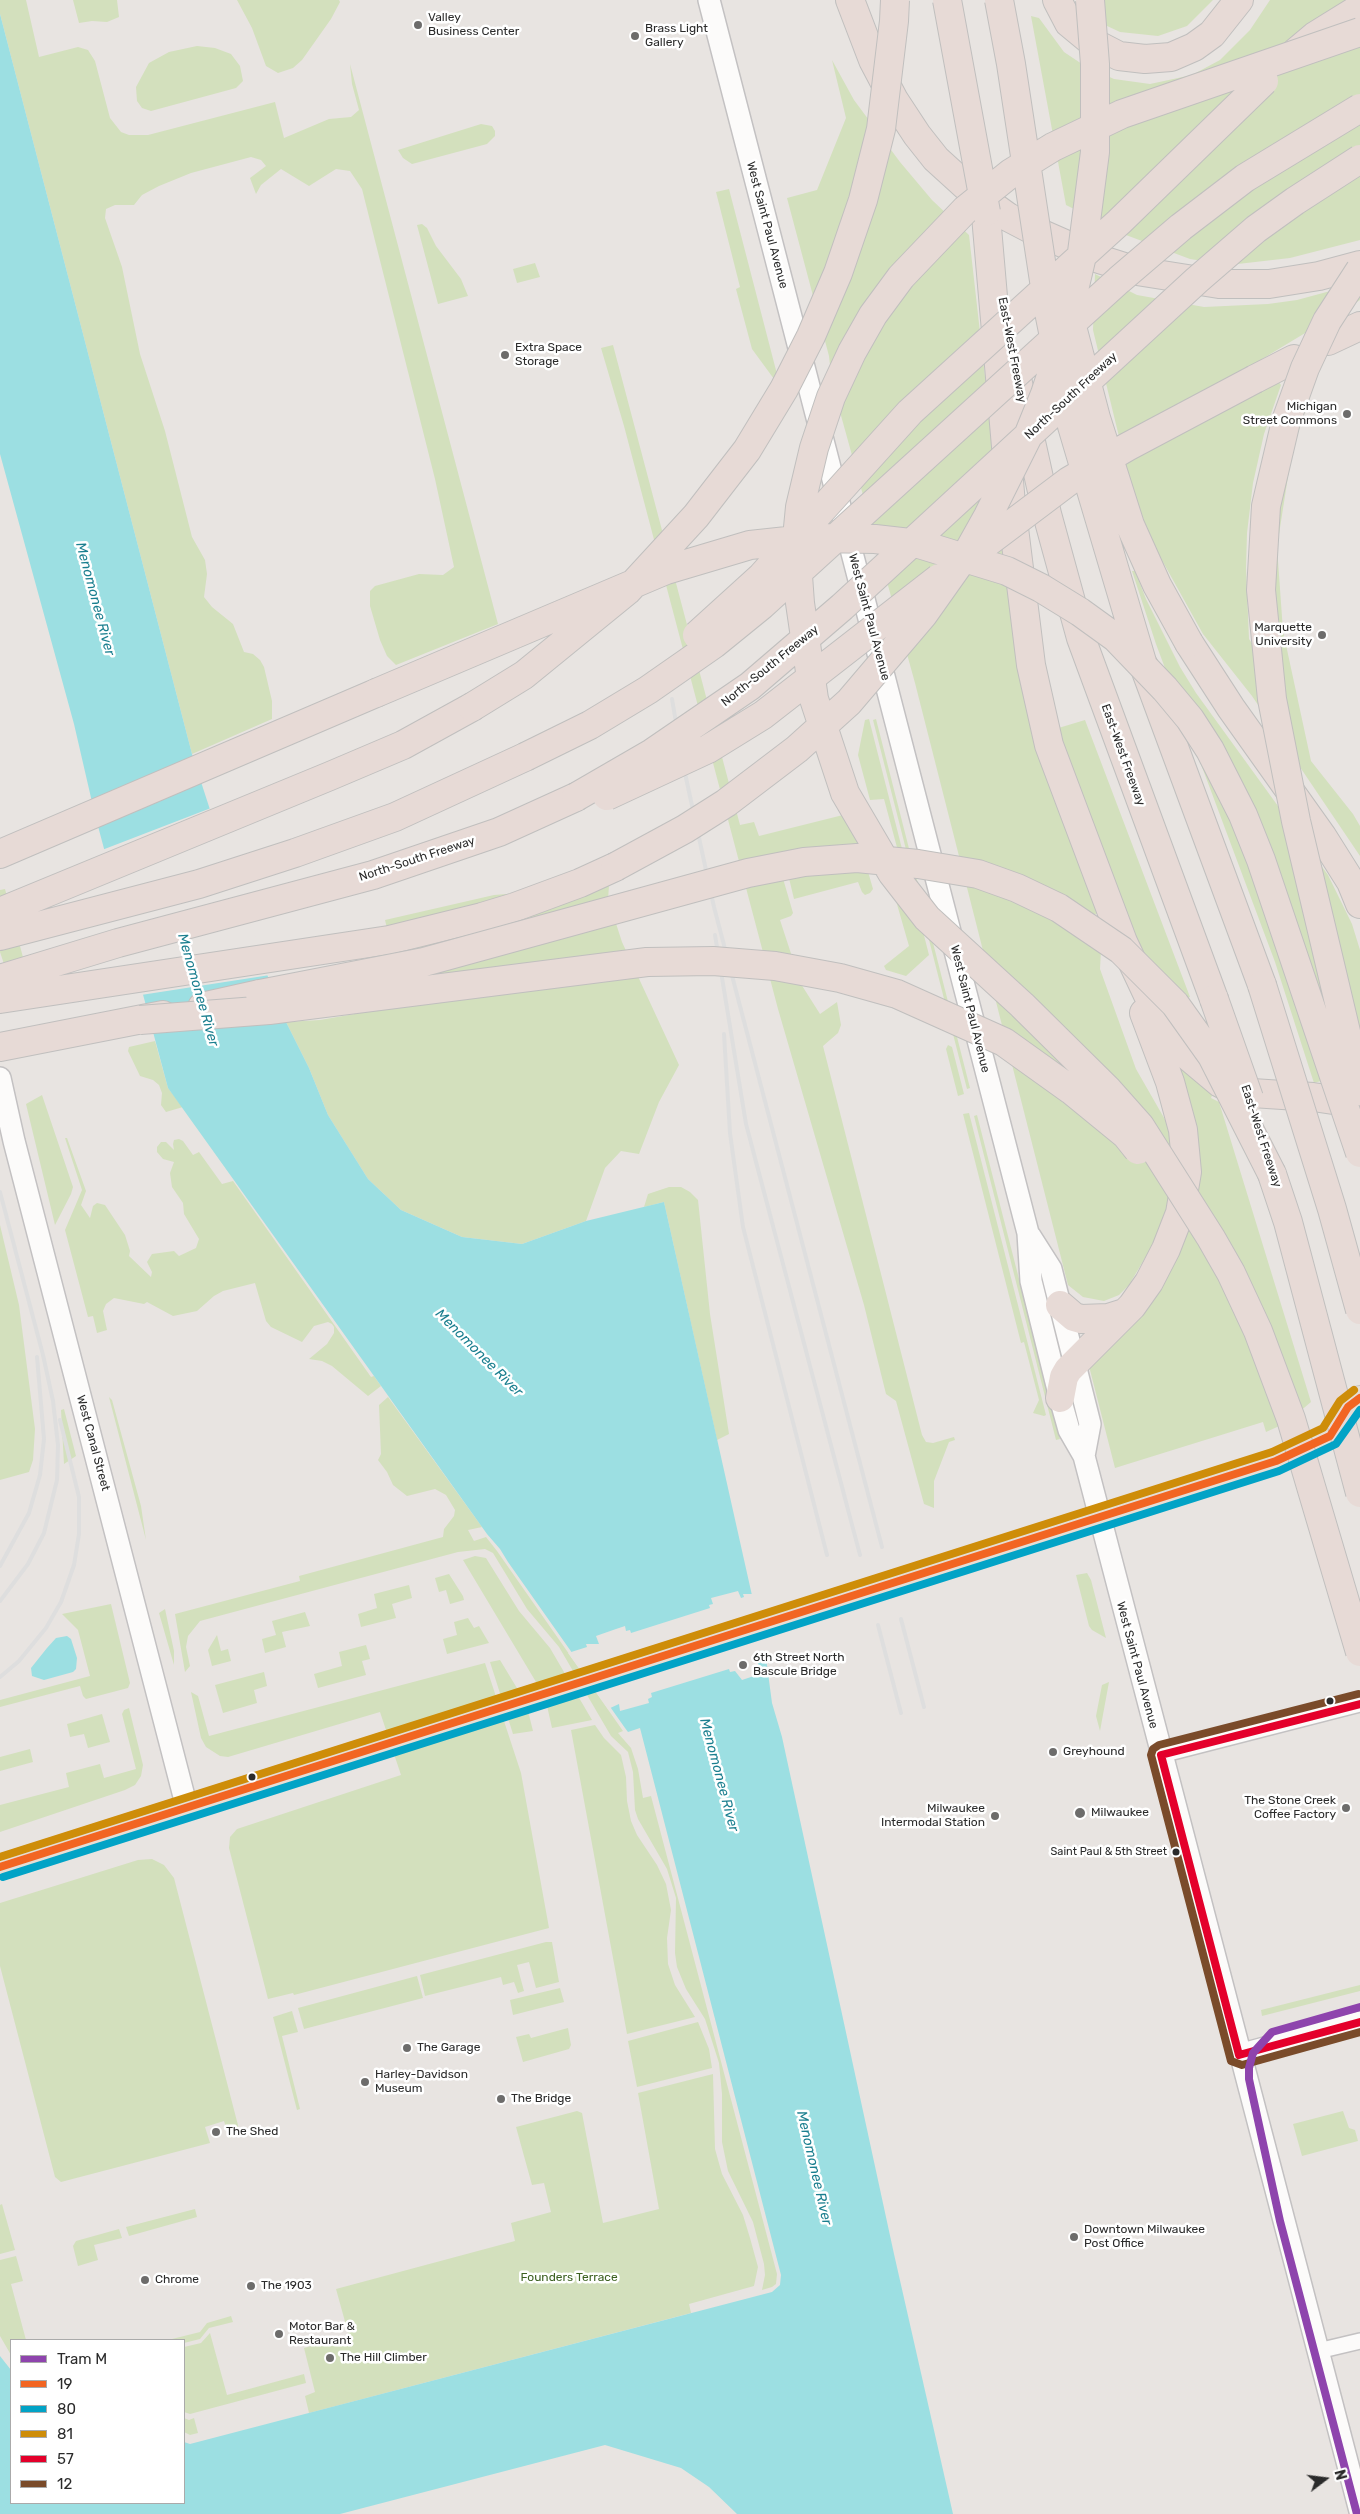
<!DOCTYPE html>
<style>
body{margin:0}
#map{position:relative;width:1360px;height:2514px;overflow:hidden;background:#e8e4e1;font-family:Rubik,sans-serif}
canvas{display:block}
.legend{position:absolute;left:10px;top:2339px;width:175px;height:165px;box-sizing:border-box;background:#fff;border:1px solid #aaa;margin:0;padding:6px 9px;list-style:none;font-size:15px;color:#2b2b2b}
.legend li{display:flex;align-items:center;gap:10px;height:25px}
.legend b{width:25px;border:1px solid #aaa}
.north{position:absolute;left:1300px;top:2454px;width:50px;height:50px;-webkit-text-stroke:4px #fff;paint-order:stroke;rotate:75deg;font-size:14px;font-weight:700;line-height:20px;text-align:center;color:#2b2b2b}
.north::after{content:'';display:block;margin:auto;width:18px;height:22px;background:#2b2b2b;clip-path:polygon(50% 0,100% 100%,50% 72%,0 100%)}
</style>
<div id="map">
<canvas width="1360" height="2514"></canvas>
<ul class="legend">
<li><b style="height:6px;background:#8e44ad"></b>Tram M</li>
<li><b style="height:6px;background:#f26522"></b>19</li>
<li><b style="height:6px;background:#02a3c6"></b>80</li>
<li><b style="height:6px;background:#ce8d09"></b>81</li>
<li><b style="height:6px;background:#e4002b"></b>57</li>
<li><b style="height:6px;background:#7a4b2a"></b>12</li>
</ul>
<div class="north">N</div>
</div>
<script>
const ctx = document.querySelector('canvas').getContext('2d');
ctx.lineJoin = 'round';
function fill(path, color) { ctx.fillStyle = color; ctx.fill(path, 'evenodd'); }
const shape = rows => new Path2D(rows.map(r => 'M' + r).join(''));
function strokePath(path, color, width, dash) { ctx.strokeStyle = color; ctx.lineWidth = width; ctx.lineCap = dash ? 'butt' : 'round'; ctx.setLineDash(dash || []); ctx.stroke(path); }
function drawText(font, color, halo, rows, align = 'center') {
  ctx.font = font + ' Rubik,sans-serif'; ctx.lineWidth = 5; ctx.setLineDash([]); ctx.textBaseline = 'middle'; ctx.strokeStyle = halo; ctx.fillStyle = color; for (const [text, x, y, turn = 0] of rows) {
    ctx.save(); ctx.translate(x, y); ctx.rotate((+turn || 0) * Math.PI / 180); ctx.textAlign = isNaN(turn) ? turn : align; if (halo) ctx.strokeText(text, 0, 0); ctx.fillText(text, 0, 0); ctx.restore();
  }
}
const green = shape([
 [0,0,26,0,39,57,78,47,88,50,95,61,110,118,121,132,129,135,148,135,275,102,284,138,329,119,351,117,359,110,352,84,350,64,498,624,396,665,387,656,380,640,370,606,370,591,375,586,419,574,443,575,454,567,435,479,362,189,350,171,336,169,309,186,281,169,261,185,256,194,250,178,266,166,261,160,251,157,191,173,159,186,142,195,134,205,115,205,106,209,105,218,122,267,140,354,165,431,192,537,205,560,207,574,204,597,212,607,233,624,244,652,253,654,260,660,264,667,272,701,272,719,192,754,0,14],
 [73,0,117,0,119,17,107,22,92,21,79,23],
 [237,0,339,0,340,2,331,19,302,60,293,68,278,73,266,66,252,28],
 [1082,0,1213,0,1187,26,1158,36,1120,32,1105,25],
 [1270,0,1360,0,1360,240,1290,258,1229,265,1190,259,1126,235,1066,205,1031,16,1039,18,1064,52,1085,66,1114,79,1150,84,1192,75,1220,60,1250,30],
 [197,46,215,48,231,54,240,66,243,81,236,88,151,111,142,108,137,101,136,87,149,63,169,52],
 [832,60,854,100,900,162,932,200,969,235,1016,651,1032,736,1085,720,1190,997,1183,1000,1144,957,1126,909,1095,914,1102,931,1100,969,1136,1069,1175,1137,1174,1186,1158,1236,1129,1285,1119,1295,1104,1301,1083,1297,1068,1285,915,683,832,383,829,356,787,198,817,190,846,118],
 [481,124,492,126,495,131,495,136,487,144,412,164,403,158,398,150],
 [729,189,778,378,774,379,752,349,736,289,740,287,716,192],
 [422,224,427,228,436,246,461,279,468,296,438,304,417,225],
 [535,263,540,277,517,283,513,269],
 [1095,274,1137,295,1204,307,1268,304,1297,300,1360,283,1360,300,1262,359,1281,385,1264,434,1253,483,1247,533,1246,568,1249,639,1279,683,1270,599,1279,475,1320,367,1292,451,1277,547,1283,631,1311,761,1353,814,1360,826,1360,856,1252,696,1203,634,1153,544,1132,490,1093,330],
 [613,345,740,825,754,822,759,836,847,814,852,816,873,889,870,893,865,895,862,892,858,882,794,899,788,874,782,875,793,913,791,916,780,920,801,984,820,1014,837,1002,841,1025,838,1033,823,1046,922,1435,926,1442,933,1443,954,1437,955,1440,949,1442,934,1481,934,1508,924,1504,896,1401,886,1394,864,1305,778,1009,624,426,601,348],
 [1132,571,1135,571,1146,599,1180,667,1196,693,1328,875,1352,924,1360,950,1360,1070,1314,1083,1275,962,1156,644],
 [869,719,929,955,906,976,886,970,884,966,909,946,888,873,902,866,884,799,870,800,858,755,865,720],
 [876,719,970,1088,967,1089,873,720],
 [609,886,608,899,622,942,679,1065,659,1102,639,1154,621,1151,605,1168,586,1221,522,1244,462,1237,401,1210,368,1179,328,1115,309,1068,286,1022,320,1020,406,1005,385,920,494,895],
 [5,889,25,965,6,970,0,952,0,890],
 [155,1041,168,1088,183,1107,166,1112,161,1105,162,1093,159,1085,153,1080,140,1076,128,1051,129,1047],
 [948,1045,952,1047,964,1094,958,1096,946,1049],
 [1169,1054,1214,1090,1211,1098,1219,1102,1311,1402,1286,1423,1266,1432,1263,1422,1115,1468,1089,1366,1157,1294,1178,1254],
 [42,1095,73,1187,71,1194,55,1225,26,1104],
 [969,1113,1046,1415,1044,1416,1033,1413,1039,1400,1024,1342,1021,1343,963,1114],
 [977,1115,1060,1439,1056,1440,974,1116],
 [65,1138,67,1138,86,1191,81,1205,90,1218,93,1206,97,1203,105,1205,125,1235,130,1251,129,1256,151,1277,152,1272,147,1262,152,1254,174,1251,179,1256,196,1248,199,1239,184,1214,183,1203,172,1187,170,1173,174,1162,163,1159,157,1152,157,1147,161,1142,166,1142,174,1150,173,1144,174,1140,179,1139,183,1141,193,1155,199,1152,222,1184,233,1181,371,1377,374,1376,381,1386,368,1396,332,1366,322,1361,309,1359,327,1344,334,1333,334,1327,332,1324,328,1322,314,1326,302,1342,271,1327,266,1321,255,1283,223,1291,214,1296,197,1311,173,1316,147,1302,144,1304,114,1298,106,1304,103,1311,107,1330,97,1333,93,1316,88,1317,65,1230,82,1190],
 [669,1187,681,1187,690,1192,698,1200,710,1314,729,1434,717,1440,664,1202,644,1207,648,1194],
 [0,1225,19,1305,35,1429,33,1460,29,1472,0,1480],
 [109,1397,112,1400,141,1506,146,1540],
 [388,1397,482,1527,468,1530,474,1541,486,1537,497,1551,623,1731,618,1733,631,1748,638,1769,643,1798,651,1796,777,2274,776,2284,772,2287,762,2290,765,2275,764,2264,753,2222,728,2171,722,2142,722,2094,719,2063,705,2019,686,1989,677,1967,675,1953,676,1898,667,1869,638,1819,635,1810,633,1772,628,1752,611,1736,559,1647,527,1609,493,1553,485,1549,458,1552,200,1621,188,1636,186,1647,190,1666,185,1672,175,1614,300,1581,299,1576,443,1537,444,1529,454,1516,455,1510,446,1495,435,1489,407,1496,393,1485,387,1472,378,1460,381,1454,379,1405],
 [64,1409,76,1456,64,1464,61,1410],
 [475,1556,486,1558,519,1611,550,1648,592,1720,552,1728,545,1697,463,1560],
 [1087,1573,1091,1580,1106,1638,1092,1630,1089,1626,1076,1575],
 [449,1574,463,1596,464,1600,450,1604,446,1590,439,1592,435,1578],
 [409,1585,412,1598,392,1604,396,1618,361,1627,358,1614,377,1608,374,1594],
 [111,1604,130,1683,128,1688,86,1699,83,1696,80,1686,0,1707,0,1700,90,1676,78,1630,62,1614],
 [165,1609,174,1651,174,1665,159,1613],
 [305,1612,310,1626,282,1632,286,1647,265,1653,262,1639,276,1635,272,1621],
 [468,1618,474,1628,479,1626,489,1643,447,1654,443,1639,457,1635,454,1622],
 [217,1635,221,1651,228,1649,231,1661,212,1666,208,1650],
 [366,1645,370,1659,362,1661,366,1675,318,1688,314,1674,342,1666,339,1652],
 [500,1660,526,1703,533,1731,513,1734,490,1662],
 [485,1663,521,1773,549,1928,294,1995,293,1993,268,1999,229,1848,230,1837,237,1829,401,1775,380,1712,228,1757,220,1756,206,1747,201,1738,191,1692,198,1696,209,1736],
 [264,1672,267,1686,254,1690,257,1703,223,1713,215,1685],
 [1109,1682,1100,1731,1096,1716,1102,1685],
 [129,1708,143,1765,141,1776,135,1785,125,1790,0,1832,0,1805,69,1787,66,1773,100,1764,104,1778,136,1769,122,1714,124,1710],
 [102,1714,110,1742,88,1748,84,1734,70,1737,67,1724],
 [595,1725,604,1738,621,1755,626,1777,627,1801,631,1821,637,1835,657,1865,666,1884,671,1910,667,1938,668,1964,675,1985,695,2017,627,2034,571,1730],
 [30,1749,33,1762,0,1771,0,1757],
 [152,1859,164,1865,174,1878,240,2133,229,2138,224,2121,205,2127,210,2143,61,2182,55,2177,0,1966,0,1903,138,1860],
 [546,1942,552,1942,559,1982,536,1988,529,1962,517,1965,524,1991,518,1993,514,1982,503,1985,501,1977,425,1996,420,1975],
 [417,1976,423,1998,304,2029,298,2008],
 [1360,1985,1360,1991,1262,2016,1261,2010],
 [560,1988,564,2002,513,2015,510,2000],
 [292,2011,298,2032,282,2036,300,2109,297,2110,273,2017],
 [698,2022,709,2049,712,2068,637,2087,628,2041],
 [568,2028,571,2045,569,2049,523,2062,516,2037,529,2034,531,2038],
 [713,2074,715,2149,722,2174,743,2215,750,2238,758,2267,754,2286,689,2304,691,2313,309,2413,305,2396,315,2392,304,2348,349,2336,336,2289,515,2241,511,2223,551,2212,544,2183,532,2185,516,2127,577,2111,582,2113,603,2223,659,2209,638,2093],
 [1343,2111,1349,2128,1355,2130,1358,2141,1302,2156,1293,2124],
 [2,2204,15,2250,0,2254,0,2205],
 [195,2209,197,2217,129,2236,126,2227],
 [119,2229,122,2238,94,2245,98,2260,78,2266,73,2246,76,2241],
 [16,2256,23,2281,11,2284,26,2340,11,2340,11,2355,0,2336,0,2260],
 [231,2316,233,2322,209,2328,200,2339,184,2343,184,2340,168,2340,200,2332,207,2323],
 [210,2333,227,2395,304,2374,306,2383,190,2414,184,2412,184,2347,201,2343],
 [184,2418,189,2420,194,2418,198,2433,190,2435,184,2432]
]);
const water = shape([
 [0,14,192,754,247,924,286,1022,309,1068,328,1115,368,1179,401,1210,462,1237,522,1244,586,1221,664,1202,766,1658,772,1703,782,1737,894,2254,953,2514,737,2514,709,2487,681,2468,605,2445,340,2514,0,2514,0,2356,11,2370,11,2503,184,2503,184,2442,190,2444,772,2292,780,2285,781,2275,640,1728,628,1732,625,1728,508,1562,500,1549,487,1534,168,1088,95,815,74,724,0,454],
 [67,1636,71,1639,77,1658,76,1669,73,1672,44,1680,32,1676,31,1668,47,1648,56,1638]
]);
const pier = shape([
 [211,808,250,923,270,975,141,995,102,850],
 [738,1591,741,1598,744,1597,743,1594,754,1594,768,1656,769,1659,761,1658,762,1662,758,1663,760,1674,742,1680,735,1671,730,1672,729,1669,651,1693,652,1697,648,1699,649,1703,620,1711,619,1704,608,1709,568,1653,587,1647,586,1644,599,1644,596,1636,616,1629,625,1626,626,1631,630,1630,631,1633,710,1608,709,1605,713,1604,711,1598]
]);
const street = shape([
 [1161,1755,1360,1704],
 [1318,2351,1360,2341]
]);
const secondary = shape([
 [709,0,1028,1233,1031,1281,1060,1398,1069,1430,1084,1456,1360,2511],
 [0,1078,14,1141,187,1808],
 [1030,1236,1051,1269,1090,1424,1084,1456],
 [1239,2055,1360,2022]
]);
const primary = shape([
 [1333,1432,1348,1407,1360,1398],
 [1283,1458,1330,1436,1360,1426],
 [0,1867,770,1622]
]);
const highway = shape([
 [850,0,873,60,894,100,917,135,936,159,969,189,1008,217,1033,230,1099,259,1137,271,1219,284,1269,284,1319,276,1360,265],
 [1057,0,1069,23,1092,42,1119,56,1145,59,1171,57,1194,47,1212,34,1239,0],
 [1296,52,1315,36,1360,8],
 [986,216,1011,504,1031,665,1049,745,1123,942,1155,1010,1172,1036,1189,1057,1220,1083,1237,1092,1313,1097,1360,1104],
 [1328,341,1360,326],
 [1014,365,1047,514,1081,638,1214,999],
 [1255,379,1294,359],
 [1189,643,1231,708,1322,836,1351,882,1360,904],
 [1144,666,1262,985],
 [0,854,376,693],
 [0,912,330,776,403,745,472,707],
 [0,936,199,884,295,853,395,817,525,757],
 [0,979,118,943,373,875,499,832,576,797],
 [0,999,389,940,482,917,515,907,580,883,615,867],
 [202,1007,260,994],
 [0,1047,163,1015],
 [1272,1174,1288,1222,1340,1418],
 [1060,1305,1074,1317,1081,1319,1108,1318,1124,1313],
 [1060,1398,1064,1377,1068,1370,1132,1306,1149,1282,1166,1249,1180,1213,1187,1172,1183,1130,1170,1082,1144,1013]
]);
const rail = shape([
 [672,699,683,764,714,907,882,1547],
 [715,935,746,1124,860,1555],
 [724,1034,730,1133,743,1227,827,1555],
 [0,1192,43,1355,53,1401,58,1445,57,1480,44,1533,28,1564,0,1601],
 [0,1566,29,1513,40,1475,44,1439,37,1357],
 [901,1619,924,1707],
 [878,1625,901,1713],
 [0,1677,19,1661,46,1628,61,1602,74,1565,79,1534,79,1497,60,1420]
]);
const primaryBridge = shape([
 [770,1622,1276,1461]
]);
const highwayBridge = shape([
 [947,0,986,212],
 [999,0,1011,64,1048,307,1072,426,1142,662],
 [1360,32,1122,114,1053,147,1011,173,965,210,901,277,873,315,852,352,831,397,814,448,800,507,796,548,800,603,814,699,845,793,892,873,927,918,1022,1005,1108,1090,1140,1126,1211,1238,1231,1273,1258,1331,1291,1419,1360,1652],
 [1360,270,1327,321,1305,368,1286,421,1266,506,1261,590,1272,699,1296,821,1360,1091],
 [1069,315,1096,418,1130,525,1157,585,1189,643],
 [972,554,1069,481,1127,447,1255,379],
 [697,635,762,576,910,412,1119,222,1264,81],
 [376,693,666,570,750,545,815,538,875,539,919,544,1007,571,1041,588,1080,612,1116,638,1165,689,1190,719,1210,750,1243,815,1261,860,1360,1153],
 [472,707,524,675,627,591,696,516,747,450,784,389,811,336,838,273,863,200,881,129,894,21,895,0],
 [525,757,590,725,648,690,714,644,762,605,1119,280,1181,227,1245,178,1360,108],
 [607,796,708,749,763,715,939,578],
 [576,797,652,753,750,686,842,607,1197,280,1256,229,1295,201,1360,159],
 [615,867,685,829,726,803,797,749,849,702,923,615,969,550,988,516,1028,436,1045,394,1061,345,1081,260,1095,152,1095,64,1090,0],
 [1262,985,1332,1209,1360,1310],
 [260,994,424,962,748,873,804,862,857,858,918,864,978,874,1017,888,1059,908,1121,950,1175,1004,1212,1056,1272,1174],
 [1214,999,1249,1098],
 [140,1020,269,1010,647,962,713,961,775,966,840,978,897,994,1004,1042,1071,1090,1126,1135,1138,1150],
 [1340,1418,1360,1493]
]);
const bus1 = shape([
 [0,1867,1276,1461,1330,1436,1348,1407,1360,1398]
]);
const bus2 = shape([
 [3,1877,1279,1471,1336,1444,1360,1410]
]);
const bus3 = shape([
 [0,1857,1272,1452,1323,1428,1340,1401,1354,1390]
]);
const bus4 = shape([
 [1360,1704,1161,1755,1239,2055,1360,2022]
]);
const bus5 = shape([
 [1358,1694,1159,1745,1153,1749,1151,1755,1231,2061,1242,2065,1360,2032]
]);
const tram1 = shape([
 [1357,2514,1280,2221,1249,2079,1249,2068,1253,2053,1272,2032,1360,2007]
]);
const markers = [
 [418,25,5,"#6d6c6b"],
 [635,36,5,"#6d6c6b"],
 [505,355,5,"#6d6c6b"],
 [1347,414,5,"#6d6c6b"],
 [1322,635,5,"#6d6c6b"],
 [743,1665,5,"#6d6c6b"],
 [1330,1701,4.5,"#2b2b2b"],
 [1053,1752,5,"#6d6c6b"],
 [252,1777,4.5,"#2b2b2b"],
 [1346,1808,5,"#6d6c6b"],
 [1080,1813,6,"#6d6c6b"],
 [995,1816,5,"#6d6c6b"],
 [1176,1852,4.5,"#2b2b2b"],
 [407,2048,5,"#6d6c6b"],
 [365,2082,5,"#6d6c6b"],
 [501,2099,5,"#6d6c6b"],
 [216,2132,5,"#6d6c6b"],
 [1074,2237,5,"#6d6c6b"],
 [145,2280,5,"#6d6c6b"],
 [251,2286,5,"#6d6c6b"],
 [279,2334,5,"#6d6c6b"],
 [330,2358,5,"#6d6c6b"]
];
const busNames = [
 ["Saint Paul & 5th Street",1167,1852]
];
const poiNames = [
 ["Valley",428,18],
 ["Business Center",428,32],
 ["Brass Light",645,29],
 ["Gallery",645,43],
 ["Extra Space",515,348],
 ["Storage",515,362],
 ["Michigan",1337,407,"right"],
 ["Street Commons",1337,421,"right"],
 ["Marquette",1312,628,"right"],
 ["University",1312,642,"right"],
 ["6th Street North",753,1658],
 ["Bascule Bridge",753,1672],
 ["Greyhound",1063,1752],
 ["The Stone Creek",1336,1801,"right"],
 ["Coffee Factory",1336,1815,"right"],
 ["Milwaukee",985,1809,"right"],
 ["Intermodal Station",985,1823,"right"],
 ["Milwaukee",1091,1813],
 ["The Garage",417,2048],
 ["Harley-Davidson",375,2075],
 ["Museum",375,2089],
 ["The Bridge",511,2099],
 ["The Shed",226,2132],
 ["Downtown Milwaukee",1084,2230],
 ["Post Office",1084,2244],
 ["Chrome",155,2280],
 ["The 1903",261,2286],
 ["Motor Bar &",289,2327],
 ["Restaurant",289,2341],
 ["The Hill Climber",340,2358]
];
const streetNames = [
 ["West Saint Paul Avenue",767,225,75],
 ["East-West Freeway",1012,350,79],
 ["North-South Freeway",1071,396,-43],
 ["West Saint Paul Avenue",869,617,75],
 ["North-South Freeway",770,666,-39],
 ["East-West Freeway",1123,755,70],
 ["North-South Freeway",417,859,-18],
 ["West Saint Paul Avenue",970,1009,76],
 ["East-West Freeway",1261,1136,72],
 ["West Canal Street",93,1443,75],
 ["West Saint Paul Avenue",1137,1665,75]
];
const parkNames = [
 ["Founders Terrace",569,2278]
];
const waterNames = [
 ["Menomonee River",95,599,75],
 ["Menomonee River",198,990,74],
 ["Menomonee River",479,1353,45],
 ["Menomonee River",719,1775,75],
 ["Menomonee River",814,2168,77]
];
fill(green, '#d3e0bd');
fill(water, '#9cdfe2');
fill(pier, '#e8e4e1');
strokePath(street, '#c3c1c2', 18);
strokePath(secondary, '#c3c1c2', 24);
strokePath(primary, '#c0bfbe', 26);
strokePath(highway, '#c0bfbe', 30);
strokePath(street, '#fcfbfa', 15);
strokePath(secondary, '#fcfbfa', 21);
strokePath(primary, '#e5ded6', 24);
strokePath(highway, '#e7dad6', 28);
strokePath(rail, '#dedede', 4);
strokePath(primaryBridge, '#c0bfbe', 26, []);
strokePath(highwayBridge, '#c0bfbe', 30, []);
strokePath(primaryBridge, '#e5ded6', 24);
strokePath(highwayBridge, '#e7dad6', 28);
strokePath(bus1, '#f26522', 8);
strokePath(bus2, '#02a3c6', 8);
strokePath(bus3, '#ce8d09', 8);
strokePath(bus4, '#e4002b', 8);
strokePath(bus5, '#7a4b2a', 8);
strokePath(tram1, '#8e44ad', 8);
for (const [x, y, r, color] of markers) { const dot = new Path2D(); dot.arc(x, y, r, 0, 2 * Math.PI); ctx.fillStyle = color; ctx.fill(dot); strokePath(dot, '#fff', 2); }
drawText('11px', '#2b2b2b', '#fff', busNames, 'right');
drawText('12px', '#2b2b2b', '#fff', poiNames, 'left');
drawText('12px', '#2b2b2b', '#fff', streetNames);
drawText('12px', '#3c6121', '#fff', parkNames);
drawText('italic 14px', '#1b7f8f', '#fff', waterNames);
</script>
